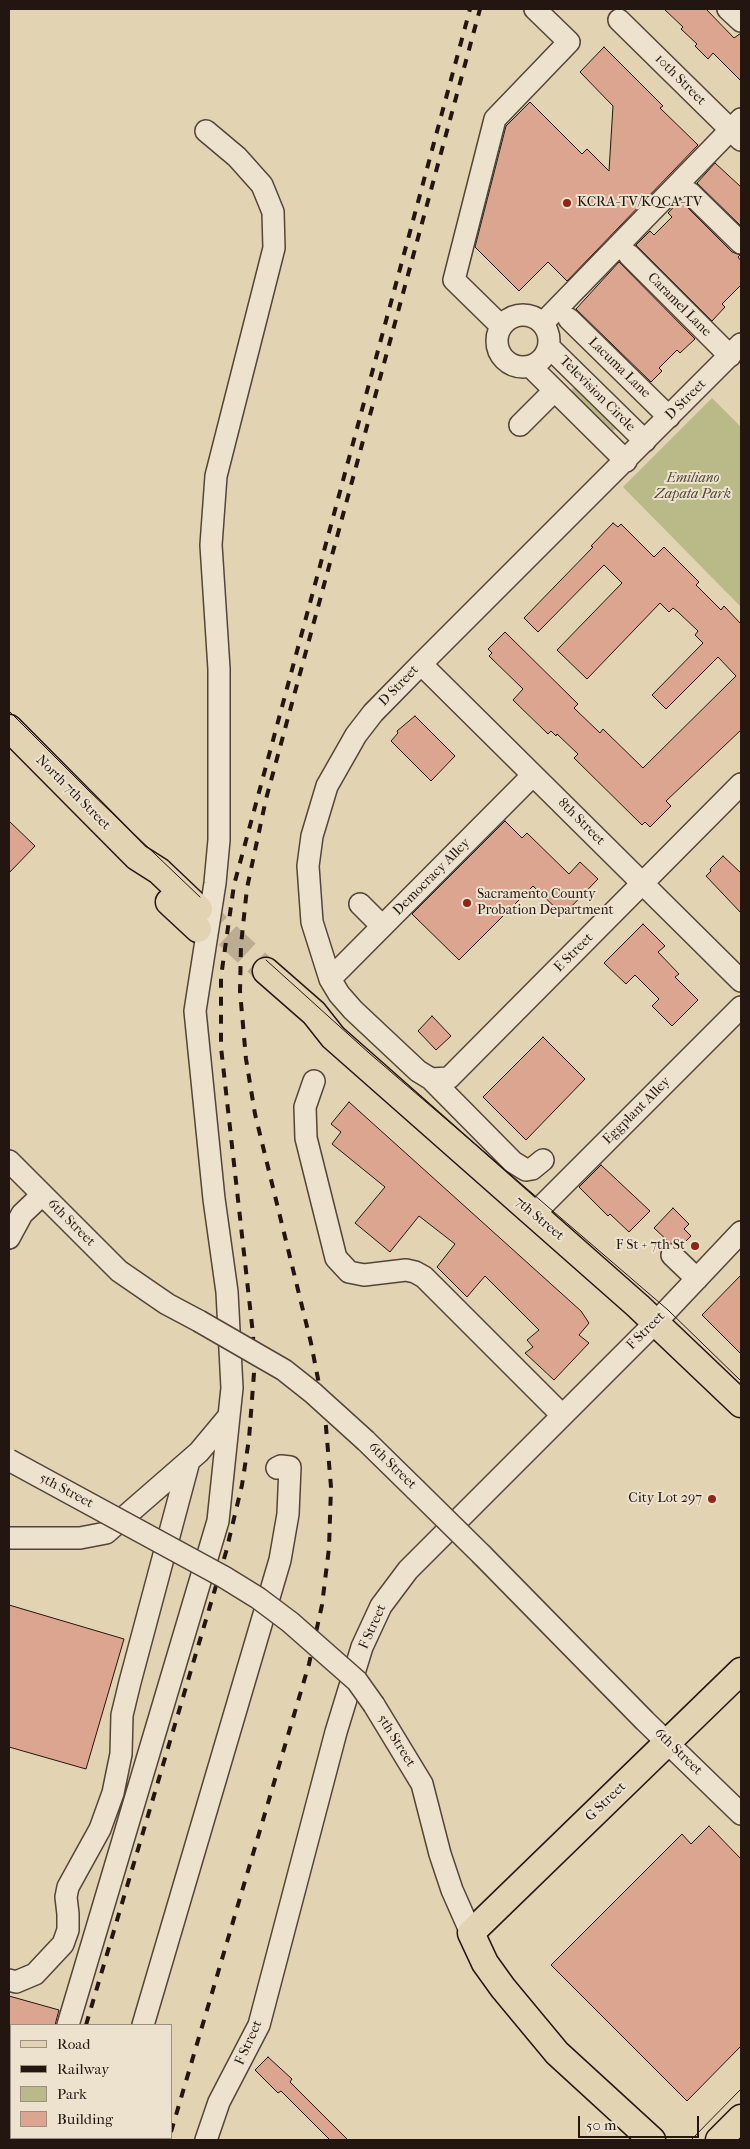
<!DOCTYPE html>
<style>
body{margin:0}
#map{position:relative;width:750px;height:2149px;overflow:hidden;background:#e2d3b3;font-family:"IM FELL French Canon",serif}
canvas{display:block}
.frame{position:absolute;inset:0;border:10px solid #231610;pointer-events:none}
.legend{position:absolute;left:10px;top:2024px;width:162px;height:115px;box-sizing:border-box;background:#ece2ce;border:1px solid #9c9082;margin:0;padding:6px 9px;list-style:none;font-size:15px;color:#231610}
.legend li{display:flex;align-items:center;gap:10px;height:25px}
.legend b{width:25px;border:1px solid #9c9082}
.scale{position:absolute;left:578px;top:2116px;width:121px;height:22px;box-sizing:border-box;border:2px solid #231610;border-top:0;padding-left:6px;font-size:15px;line-height:18px;white-space:nowrap;color:#231610;-webkit-text-stroke:4px #ece2ce;paint-order:stroke}
</style>
<div id="map">
<canvas width="750" height="2149"></canvas>
<div class="frame"></div>
<ul class="legend">
<li><b style="height:6px;background:#e2d3b3"></b>Road</li>
<li><b style="height:6px;background:#231610"></b>Railway</li>
<li><b style="height:14px;background:#baba88"></b>Park</li>
<li><b style="height:14px;background:#dba58f"></b>Building</li>
</ul>
<div class="scale">50 m</div>
</div>
<script>
const ctx = document.querySelector('canvas').getContext('2d');
ctx.lineJoin = 'round';
function fill(path, color) { ctx.fillStyle = color; ctx.fill(path, 'evenodd'); }
const shape = rows => new Path2D(rows.map(r => 'M' + r).join(''));
function strokePath(path, color, width, dash) { ctx.strokeStyle = color; ctx.lineWidth = width; ctx.lineCap = dash ? 'butt' : 'round'; ctx.setLineDash(dash || []); ctx.stroke(path); }
function drawText(font, color, halo, rows, align = 'center') {
  ctx.font = font + ' "IM FELL French Canon",serif'; ctx.lineWidth = 4; ctx.setLineDash([]); ctx.textBaseline = 'middle'; ctx.strokeStyle = halo; ctx.fillStyle = color; for (const [text, x, y, turn = 0] of rows) {
    ctx.save(); ctx.translate(x, y); ctx.rotate((+turn || 0) * Math.PI / 180); ctx.textAlign = isNaN(turn) ? turn : align; if (halo) ctx.strokeText(text, 0, 0); ctx.fillText(text, 0, 0); ctx.restore();
  }
}
const green = shape([
 [575,386,619,425,609,435,570,392],
 [712,398,741,427,741,607,623,487],
 [9,2066,11,2067,11,2138,22,2138,21,2140,9,2140]
]);
const building = shape([
 [664,9,706,9,734,38,741,33,741,81,713,53,708,59,695,46,697,44,681,29,683,27,664,9],
 [604,47,663,106,660,108,698,145,567,281,548,262,519,291,475,247,506,126,530,102,582,154,587,149,609,171,613,106,580,72,604,47],
 [715,163,741,187,741,226,697,183,715,163],
 [680,200,732,252,740,255,738,257,741,261,741,285,722,304,725,307,712,321,636,245,650,231,654,235,672,217,668,213,680,200],
 [619,262,695,339,680,353,677,350,659,368,662,371,651,382,576,309,619,262],
 [613,523,618,527,621,524,654,557,664,547,699,582,696,585,721,610,724,606,741,624,741,730,666,801,671,806,650,827,645,822,642,825,574,758,578,754,557,734,556,736,551,731,548,734,513,700,523,689,489,656,492,653,488,649,505,632,578,704,574,708,600,733,603,729,643,768,736,676,718,657,666,709,652,695,703,643,695,635,698,631,678,612,673,608,669,612,660,603,587,679,557,650,622,583,604,565,538,632,524,618,593,547,591,546,613,523],
 [415,716,455,756,431,781,391,741,398,733,397,731,415,716],
 [9,821,35,846,9,873,9,821],
 [505,821,522,838,527,833,569,874,580,862,598,879,563,915,533,886,459,960,412,914,505,821],
 [723,856,741,873,741,913,706,876,711,871,710,869,723,856],
 [643,924,665,946,658,952,679,974,675,977,698,1000,672,1026,652,1006,659,999,635,975,626,984,604,963,643,924],
 [432,1016,451,1036,436,1050,418,1031,432,1016],
 [543,1037,585,1079,526,1140,483,1097,543,1037],
 [349,1102,581,1311,589,1323,579,1335,589,1343,554,1380,525,1353,533,1347,527,1340,539,1330,485,1276,467,1297,437,1267,455,1244,419,1216,390,1252,355,1223,385,1187,332,1144,341,1132,331,1124,349,1102],
 [601,1165,650,1211,629,1232,610,1214,608,1216,579,1187,601,1165],
 [673,1208,689,1224,684,1229,691,1236,681,1246,670,1243,654,1228,673,1208],
 [741,1275,741,1354,702,1315,741,1275],
 [9,1605,124,1639,86,1769,9,1747,9,1605],
 [709,1826,741,1859,741,2046,687,2101,551,1965,682,1834,691,1844,709,1826],
 [9,1996,59,2010,55,2025,9,2025,9,1996],
 [268,2057,292,2079,290,2082,348,2140,330,2140,281,2091,278,2093,255,2070,268,2057]
]);
const majorTunnel = shape([
 [199,909,266,971]
]);
const minor = shape([
 [728,9,741,21],
 [619,20,741,140],
 [690,193,741,243],
 [629,255,730,356],
 '497 341a26 26 0 1 1 52 0a26 26 0 1 1-52 0Z',
 [569,319,669,417],
 [543,323,741,119],
 [501,326,454,280,495,119,569,42,535,9],
 [741,344,421,664,373,713,356,735,327,786,312,836,308,866,312,922,330,979,339,994,353,1010,418,1071,431,1079,449,1078,741,784],
 [549,347,645,441],
 [531,367,626,461],
 [520,425,554,391],
 [421,664,741,981],
 [360,904,382,926],
 [330,979,533,775],
 [431,1079,513,1162,526,1170,532,1169,543,1160],
 [314,1081,305,1107,306,1138,336,1258,349,1272,364,1275,406,1270,415,1272,424,1277,562,1415],
 [9,1161,119,1271,167,1304,199,1321],
 [533,1215,741,1007],
 [9,1238,22,1214,42,1195],
 [672,1255,697,1279],
 [366,1441,415,1489],
 [9,1538,80,1538,106,1533,199,1452,229,1416,232,1388,227,1292,214,1199,195,1011,215,883,219,840,219,669,211,545,216,476,274,248,273,212,262,185,237,157,206,131],
 [482,1555,645,1721,741,1814],
 [374,1705,422,1784,440,1854,452,1890,471,1933],
 [9,1980,16,1982,35,1974,63,1944,68,1930,68,1914,66,1897,68,1887,100,1829,113,1793,121,1754,122,1715,130,1682,189,1461],
 [68,2025,218,1521,229,1416],
 [143,2025,280,1560,288,1514,290,1467,281,1466,277,1468],
 [32,2140,33,2138],
 [109,2140,110,2138],
 [206,2140,219,2102,259,2025,336,1732,362,1647,381,1606,408,1570,656,1322,741,1232]
]);
const major = shape([
 [9,728,137,857,159,871,199,909],
 [169,902,198,929],
 [266,971,314,1013,333,1037,638,1306,741,1404],
 [652,2140,557,2053,503,1988,485,1963,471,1933,741,1671],
 [719,2140,741,2118]
]);
const tram = shape([
 [9,711,90,792,200,897],
 [266,960,369,1053,668,1310,741,1381],
 [691,2140,741,2089]
]);
const rail = shape([
 [86,2025,226,1552,242,1485,249,1439,254,1373,253,1334,221,1047,221,977,234,885,470,9],
 [171,2132,309,1664,322,1605,329,1548,331,1487,325,1415,311,1343,255,1114,246,1059,240,991,241,945,247,888,266,799,480,9],
 [49,2140,50,2138]
]);
const minorBridge = shape([
 [199,1321,284,1370,313,1393,366,1441],
 [9,1460,224,1577,258,1598,290,1622,357,1681,374,1705],
 [415,1489,482,1555]
]);
const markers = [
 [567,203,5,"#8f2418"],
 [467,903,5,"#8f2418"],
 [695,1246,5,"#8f2418"],
 [712,1499,5,"#8f2418"]
];
const streetNames = [
 ["10th Street",680,80,45],
 ["Caramel Lane",679,305,45],
 ["Lacuma Lane",619,368,44],
 ["Television Circle",597,394,45],
 ["D Street",686,400,-45],
 ["D Street",399,686,-46],
 ["North 7th Street",73,793,45],
 ["8th Street",581,822,45],
 ["Democracy Alley",432,877,-45],
 ["E Street",574,953,-45],
 ["Eggplant Alley",637,1111,-45],
 ["7th Street",539,1219,40],
 ["6th Street",71,1223,45],
 ["F Street",646,1331,-45],
 ["6th Street",392,1466,44],
 ["5th Street",66,1491,28],
 ["F Street",373,1627,-66],
 ["5th Street",396,1741,58],
 ["6th Street",678,1752,44],
 ["G Street",606,1802,-44],
 ["F Street",249,2043,-66]
];
const poiNames = [
 ["KCRA-TV/KQCA-TV",577,203],
 ["Sacramento County",477,895],
 ["Probation Department",477,911],
 ["F St + 7th St",685,1246,"right"],
 ["City Lot 297",702,1499,"right"]
];
const parkNames = [
 ["Emiliano",693,479],
 ["Zapata Park",693,495]
];
fill(green, '#baba88');
fill(building, '#dba58f');
strokePath(building, '#231610', 1);
strokePath(majorTunnel, '#bcad92', 26, [26, 13]);
strokePath(minor, '#534539', 24);
strokePath(major, '#231610', 29);
strokePath(minor, '#ece2ce', 21);
strokePath(major, '#e2d3b3', 26);
strokePath(tram, '#231610', 1);
strokePath(rail, '#231610', 4, [9, 9]);
strokePath(minorBridge, '#534539', 24, []);
strokePath(minorBridge, '#ece2ce', 21);
for (const [x, y, r, color] of markers) { const dot = new Path2D(); dot.arc(x, y, r, 0, 2 * Math.PI); ctx.fillStyle = color; ctx.fill(dot); strokePath(dot, '#ece2ce', 2); }
drawText('14px', '#231610', '#ece2ce', streetNames);
drawText('14px', '#231610', '#ece2ce', poiNames, 'left');
drawText('italic 14px', '#504734', '#ece2ce', parkNames);
</script>
